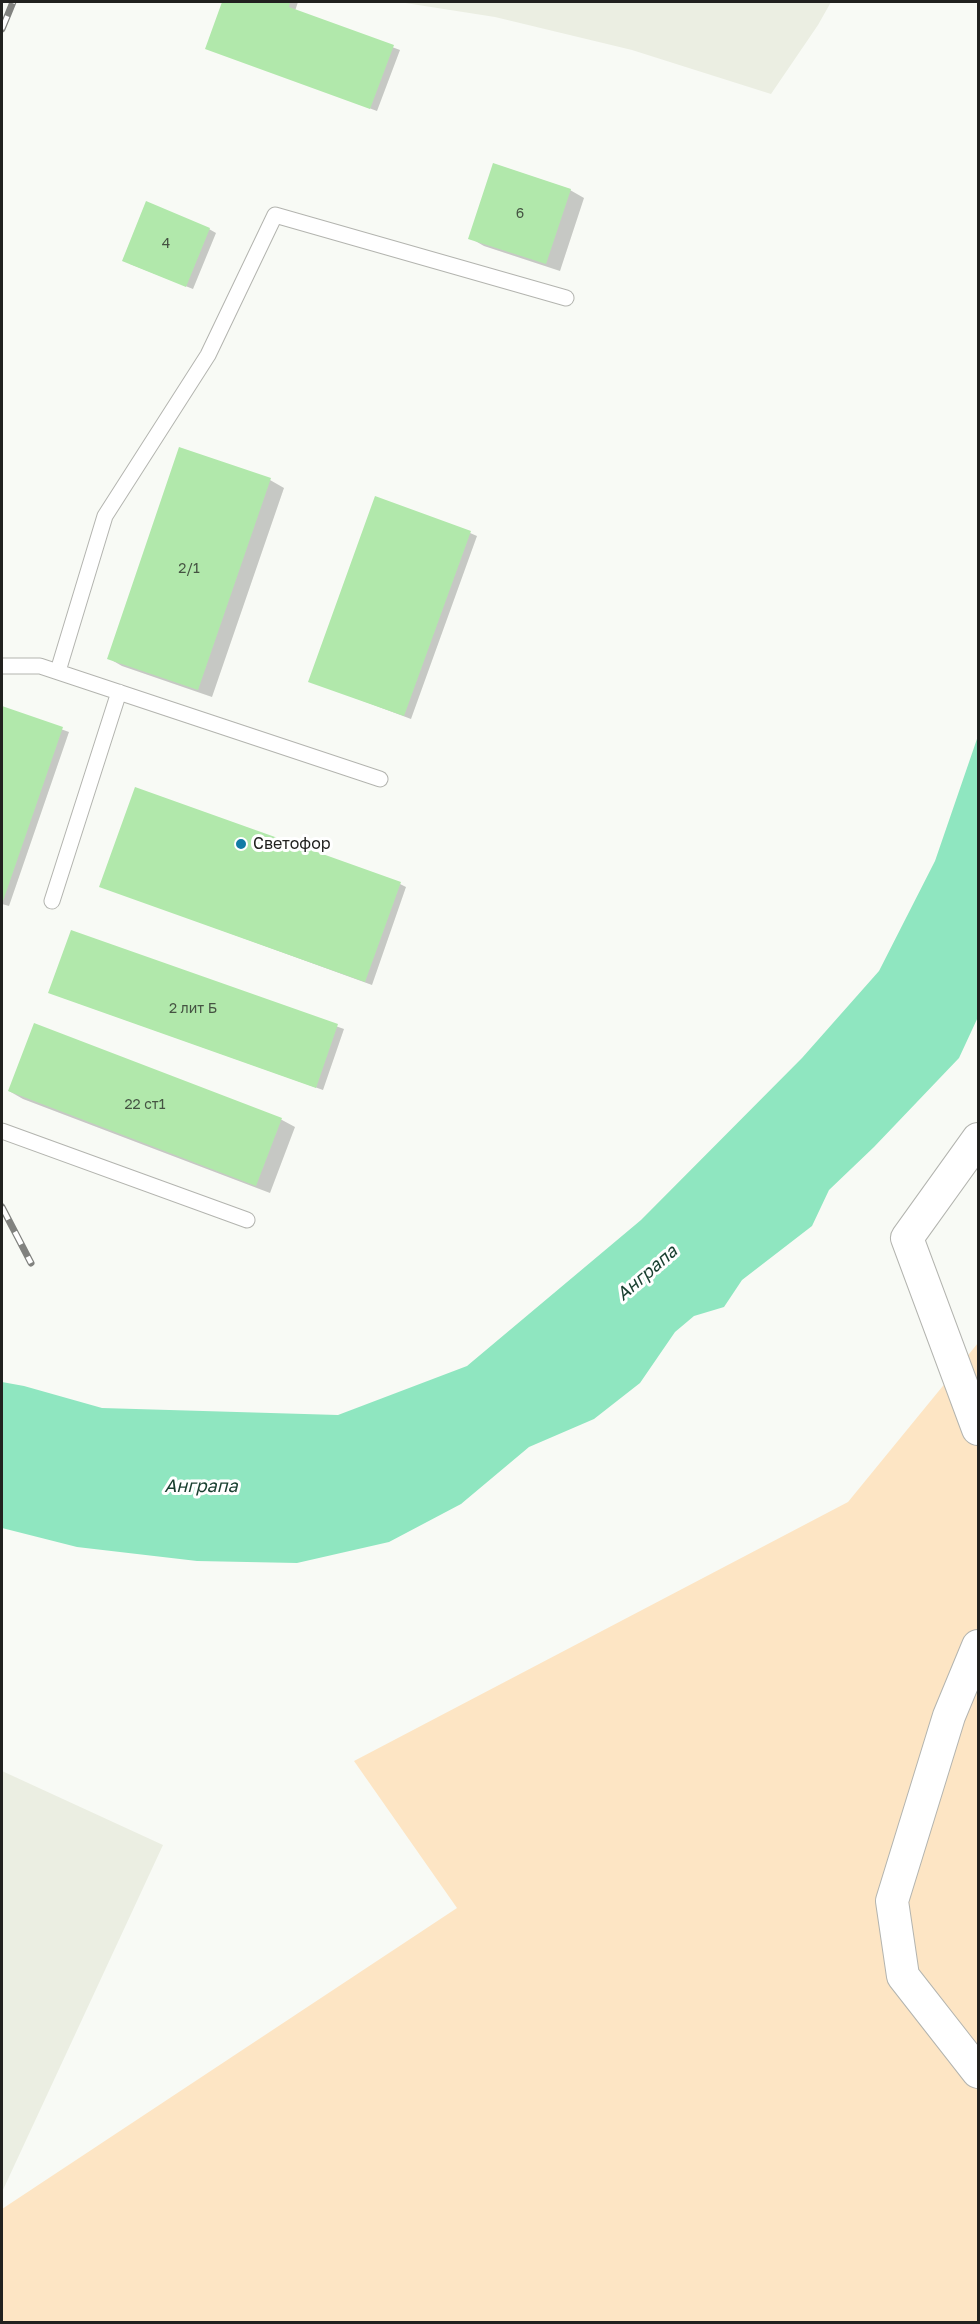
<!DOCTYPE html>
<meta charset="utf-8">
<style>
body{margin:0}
#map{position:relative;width:980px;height:2324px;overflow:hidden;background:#f8faf5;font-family:"Golos Text",sans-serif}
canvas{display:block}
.frame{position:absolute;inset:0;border:3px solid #21211f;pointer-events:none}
</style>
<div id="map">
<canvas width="980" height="2324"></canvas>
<div class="frame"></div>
</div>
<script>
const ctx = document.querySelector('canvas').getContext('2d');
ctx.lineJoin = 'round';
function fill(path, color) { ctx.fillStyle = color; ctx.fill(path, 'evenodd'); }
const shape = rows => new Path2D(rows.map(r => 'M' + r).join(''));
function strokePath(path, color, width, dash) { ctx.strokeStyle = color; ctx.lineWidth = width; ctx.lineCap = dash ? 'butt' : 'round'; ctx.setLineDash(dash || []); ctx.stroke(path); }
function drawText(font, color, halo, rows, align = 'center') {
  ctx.font = font + ' "Golos Text",sans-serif'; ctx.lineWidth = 6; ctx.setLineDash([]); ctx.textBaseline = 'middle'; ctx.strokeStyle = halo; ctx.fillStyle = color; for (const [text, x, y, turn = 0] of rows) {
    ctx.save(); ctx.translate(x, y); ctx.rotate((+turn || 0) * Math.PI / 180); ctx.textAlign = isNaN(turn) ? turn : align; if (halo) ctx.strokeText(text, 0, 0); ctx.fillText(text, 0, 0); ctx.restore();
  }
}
const built = shape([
 [399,2,831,2,818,25,771,94,632,50,495,17],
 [2,1771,163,1845,2,2192]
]);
const green = shape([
 [978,1343,978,2322,2,2322,2,2209,457,1908,354,1761,848,1502]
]);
const water = shape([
 [978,736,978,1017,959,1058,874,1147,829,1190,812,1226,742,1280,724,1307,694,1316,675,1332,640,1383,594,1419,529,1447,461,1504,389,1542,297,1563,197,1561,77,1547,2,1528,2,1382,24,1386,102,1408,338,1415,467,1366,641,1220,802,1058,879,971,935,861]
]);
const shadow = shape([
 [224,2,298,2,295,11,400,50,377,111,207,48],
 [570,190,584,198,560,271,484,246,470,238],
 [209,229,216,233,193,289,130,264],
 [270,480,284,488,212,697,122,666,108,658],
 [470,533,477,536,411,719,310,681],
 [2,708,69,732,9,906,2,904],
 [400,884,406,887,372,985,100,886],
 [71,932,344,1029,323,1090,50,993],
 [35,1025,282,1120,295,1127,270,1193,23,1099,9,1091]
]);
const building = shape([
 [222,2,290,2,289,7,394,45,370,109,205,49],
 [493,163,571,189,546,264,468,239],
 [146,201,210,228,186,287,122,261],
 [179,447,271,478,198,690,107,659],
 [375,496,471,531,404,716,308,682],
 [2,706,63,727,2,904],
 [135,787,401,882,365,982,99,887],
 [71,930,338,1024,316,1088,48,993],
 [34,1023,282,1118,256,1186,8,1091]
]);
const service = shape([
 [2,666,40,666,380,779],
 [58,671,105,516,208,355,275,215,566,298],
 [52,901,119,692],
 [2,1131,247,1220]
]);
const minor = shape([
 [978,1139,907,1238,978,1429],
 [978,1646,949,1716,892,1901,903,1976,978,2072]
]);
const rail = shape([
 [2,29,13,2],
 [2,1207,31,1263]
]);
const markers = [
 [241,844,6,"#127ba5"]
];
const numberNames = [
 ["6",520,214],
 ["4",166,244],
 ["2/1",189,569],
 ["2 лит Б",193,1009],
 ["22 ст1",145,1105]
];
const poiNames = [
 ["Светофор",253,844]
];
const waterNames = [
 ["Анграпа",647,1273,-41],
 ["Анграпа",201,1486]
];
fill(built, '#ebeee2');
fill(green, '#fde5c4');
fill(water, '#8fe6c0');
fill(shadow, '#0003');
fill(building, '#b1e8ab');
strokePath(service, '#b3b4af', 17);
strokePath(minor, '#b3b4af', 34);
strokePath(service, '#fff', 15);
strokePath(minor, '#fff', 32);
strokePath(rail, '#81827f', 7);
strokePath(rail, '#fff', 4.5, [14]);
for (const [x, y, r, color] of markers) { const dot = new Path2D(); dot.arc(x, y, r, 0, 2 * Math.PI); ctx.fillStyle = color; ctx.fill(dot); strokePath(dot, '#fff', 2); }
drawText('14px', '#455342', null, numberNames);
drawText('16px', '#21211f', '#fff', poiNames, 'left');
drawText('italic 18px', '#183f2f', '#fff', waterNames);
</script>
